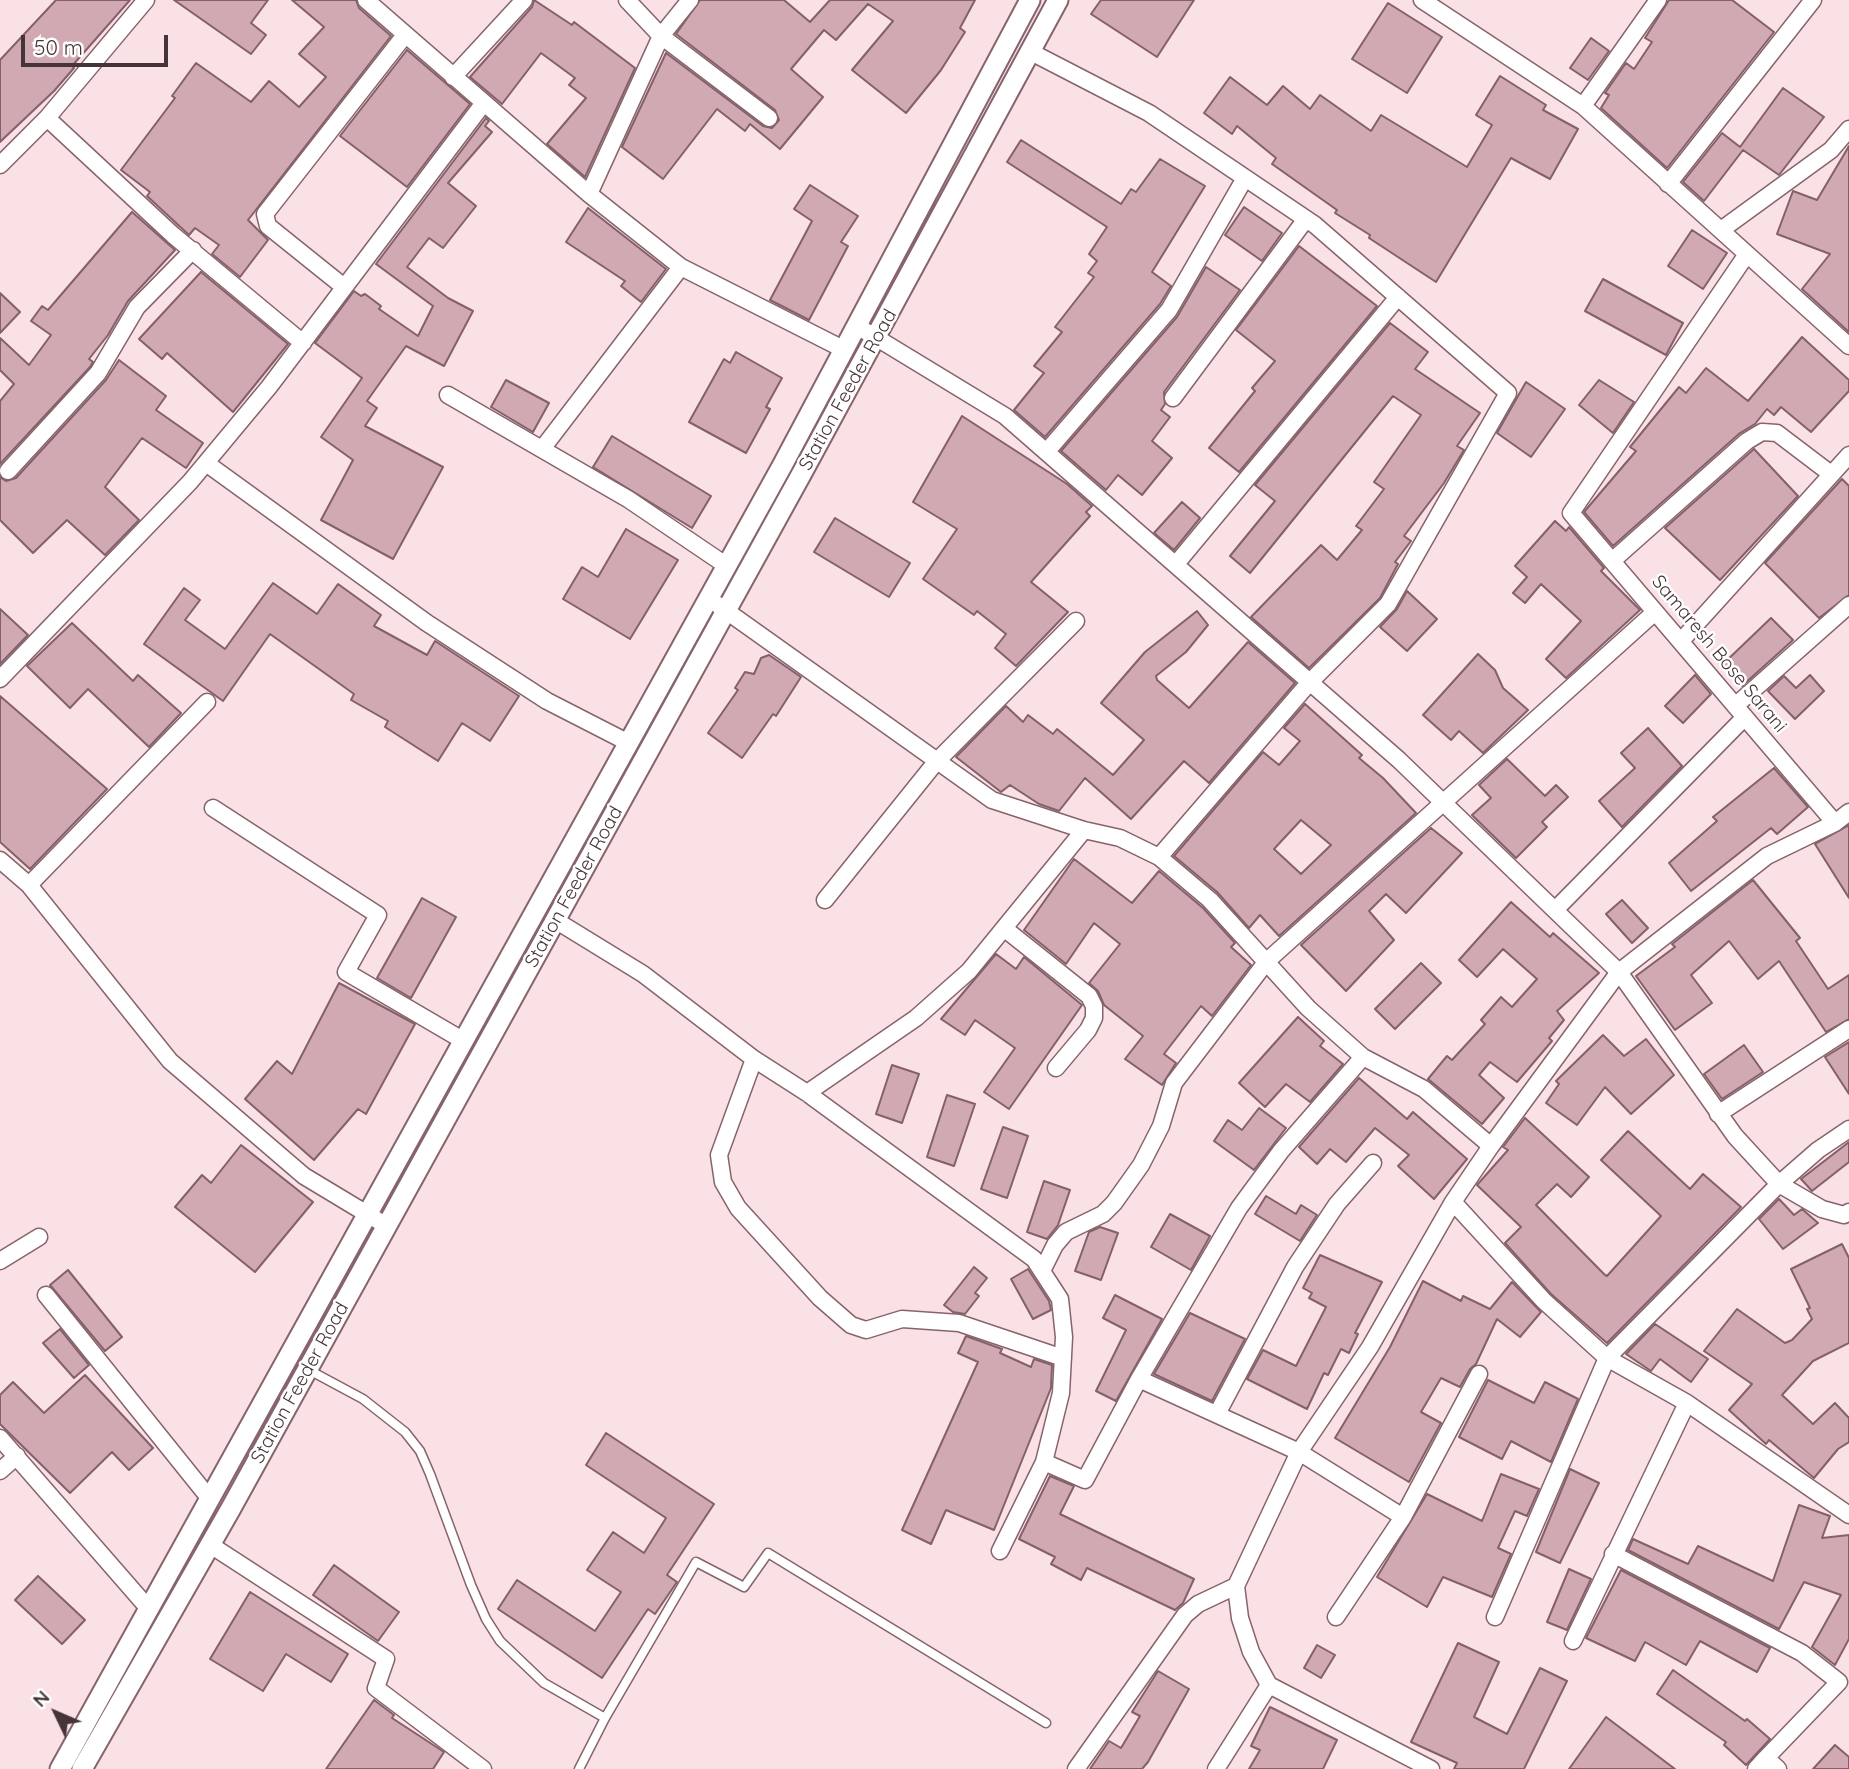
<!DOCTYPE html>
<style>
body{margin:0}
#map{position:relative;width:1849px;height:1769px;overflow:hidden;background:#fae1e6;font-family:Quicksand,sans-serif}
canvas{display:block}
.north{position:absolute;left:21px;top:1678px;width:70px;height:70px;-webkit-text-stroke:5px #fff;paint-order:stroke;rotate:314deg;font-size:19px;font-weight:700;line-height:28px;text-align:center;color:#453438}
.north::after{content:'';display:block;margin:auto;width:24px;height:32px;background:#453438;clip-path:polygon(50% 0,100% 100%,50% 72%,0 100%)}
.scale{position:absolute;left:21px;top:35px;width:147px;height:32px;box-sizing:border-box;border:4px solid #453438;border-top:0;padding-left:9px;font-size:21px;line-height:24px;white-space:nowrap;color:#453438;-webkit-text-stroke:5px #fff;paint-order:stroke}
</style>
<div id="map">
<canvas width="1849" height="1769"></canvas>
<div class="north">N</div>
<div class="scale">50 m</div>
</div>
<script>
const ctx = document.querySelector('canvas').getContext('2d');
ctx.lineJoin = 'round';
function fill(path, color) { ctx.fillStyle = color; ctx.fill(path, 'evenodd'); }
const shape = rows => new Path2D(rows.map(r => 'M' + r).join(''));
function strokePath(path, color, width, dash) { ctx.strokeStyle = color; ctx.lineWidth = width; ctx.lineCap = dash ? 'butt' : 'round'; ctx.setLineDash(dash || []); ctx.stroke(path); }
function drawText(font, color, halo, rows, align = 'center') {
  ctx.font = font + ' Quicksand,sans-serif'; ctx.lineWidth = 5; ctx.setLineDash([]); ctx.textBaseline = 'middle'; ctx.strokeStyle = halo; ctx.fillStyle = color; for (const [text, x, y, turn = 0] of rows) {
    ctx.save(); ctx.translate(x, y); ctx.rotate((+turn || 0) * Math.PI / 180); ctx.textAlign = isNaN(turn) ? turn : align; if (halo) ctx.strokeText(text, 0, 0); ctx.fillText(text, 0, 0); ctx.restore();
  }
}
const building = shape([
 [56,0,130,0,72,66,74,68,54,91,0,142,0,60,56,0],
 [174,0,268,0,251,23,266,35,251,54,174,0],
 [292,0,356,0,359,8,391,36,248,220,268,240,240,277,212,254,219,245,195,228,189,235,147,196,150,192,121,170,175,98,172,96,196,63,251,102,269,81,299,107,326,77,299,54,324,27,292,0],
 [534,0,572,25,574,22,635,68,585,177,547,144,586,98,569,85,575,78,541,53,502,104,470,77,532,7,534,0],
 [700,0,784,0,810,22,830,0,975,0,960,28,965,32,941,70,906,113,852,70,893,21,868,4,836,40,824,30,791,69,823,97,780,149,750,124,745,131,717,109,663,179,622,147,666,53,763,126,772,128,779,120,775,110,676,34,700,0],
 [1101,0,1194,0,1157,57,1091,14,1101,0],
 [1669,0,1732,0,1774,32,1667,168,1601,108,1609,95,1605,93,1626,63,1634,69,1652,42,1645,38,1669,0],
 [1388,3,1442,37,1407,93,1352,59,1388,3],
 [1591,38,1609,51,1588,80,1570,68,1591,38],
 [407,50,470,104,407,187,340,136,407,50],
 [1500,76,1546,105,1543,110,1578,129,1550,179,1511,158,1436,282,1369,238,1370,235,1335,213,1337,210,1272,164,1276,158,1237,126,1232,134,1204,113,1230,77,1267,105,1283,86,1310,109,1320,95,1371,131,1381,115,1467,167,1492,125,1476,115,1500,76],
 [1783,88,1824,117,1779,175,1743,150,1704,201,1683,182,1722,133,1740,147,1783,88],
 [486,118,489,121,485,126,492,132,448,183,476,206,443,248,429,238,407,267,448,298,473,311,444,366,406,346,367,401,377,408,365,426,443,467,393,559,321,520,353,460,321,437,362,378,315,343,354,291,361,296,365,294,381,306,379,309,418,336,433,306,376,264,486,118],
 [1021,140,1121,204,1131,189,1136,192,1160,159,1205,186,1152,272,1171,286,1160,304,1045,437,1014,410,1044,373,1034,366,1062,332,1055,327,1094,277,1088,273,1097,261,1089,254,1107,227,1007,162,1021,140],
 [1849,146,1849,332,1802,289,1830,254,1777,234,1793,191,1817,200,1849,146],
 [810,185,858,216,841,242,848,246,809,320,770,300,812,221,794,209,810,185],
 [1244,207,1282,233,1262,261,1225,235,1244,207],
 [588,208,666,269,641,302,621,286,625,281,566,242,588,208],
 [132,212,175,250,128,301,108,335,89,359,93,362,90,367,0,464,0,401,14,384,0,370,0,338,29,365,51,335,31,321,42,306,48,310,132,212],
 [1692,230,1727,253,1703,289,1668,266,1692,230],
 [1299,246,1377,306,1239,472,1209,448,1255,391,1252,388,1275,361,1236,330,1299,246],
 [1206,267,1240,290,1164,392,1165,404,1161,410,1170,417,1152,441,1172,458,1142,495,1118,475,1106,490,1061,451,1177,317,1206,267],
 [201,272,288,344,233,412,167,353,162,359,139,339,201,272],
 [1603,279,1683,323,1666,355,1585,311,1603,279],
 [0,293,20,312,0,333,0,293],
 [1390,323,1428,352,1415,369,1480,413,1457,446,1464,450,1444,483,1404,536,1411,541,1395,562,1398,564,1380,598,1309,668,1251,617,1321,545,1337,560,1362,530,1356,526,1384,489,1374,482,1421,415,1393,396,1250,573,1230,556,1275,501,1255,485,1390,323],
 [1802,337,1849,380,1849,391,1811,432,1781,407,1774,415,1767,409,1755,424,1740,433,1613,546,1584,512,1636,451,1630,447,1679,387,1686,393,1706,368,1748,401,1802,337],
 [736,352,782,378,766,407,770,409,746,453,689,422,724,359,730,363,736,352],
 [119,360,166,396,156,410,203,443,186,468,142,438,105,487,139,520,105,555,67,520,33,553,0,520,0,477,6,481,16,478,106,380,119,360],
 [506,380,549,403,533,432,491,407,506,380],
 [1599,380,1634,402,1613,433,1579,405,1599,380],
 [1526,382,1565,409,1531,457,1497,433,1526,382],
 [962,416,1067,484,1092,506,1086,512,1090,516,1031,582,1068,612,1016,666,995,648,1006,634,977,611,974,615,923,579,957,529,913,502,962,416],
 [612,436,711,496,692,528,593,467,612,436],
 [1754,449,1798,496,1720,580,1665,528,1754,449],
 [1842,479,1849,486,1849,595,1819,618,1765,563,1842,479],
 [1182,502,1200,518,1174,550,1154,533,1182,502],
 [835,518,910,563,889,597,814,552,835,518],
 [1555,521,1566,531,1569,527,1604,568,1601,571,1640,610,1566,678,1546,659,1581,621,1541,584,1525,603,1513,593,1527,577,1515,566,1555,521],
 [626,529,678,560,630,639,563,599,582,567,598,577,626,529],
 [273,583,317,614,338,584,381,615,374,626,427,655,435,641,519,696,490,741,462,723,438,761,385,727,388,721,351,700,354,694,270,634,223,701,144,644,184,588,200,600,185,620,225,649,273,583],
 [1407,591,1437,619,1407,651,1380,627,1397,609,1407,591],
 [0,609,28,635,0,664,0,609],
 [1197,611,1208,625,1186,652,1156,676,1157,680,1189,708,1248,642,1295,683,1209,783,1184,761,1131,819,1085,778,1059,811,1039,804,1010,785,1001,792,956,757,1006,706,1023,722,1028,715,1053,734,1057,729,1113,775,1144,740,1101,703,1145,652,1197,611],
 [1771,618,1793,640,1742,686,1722,665,1771,618],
 [72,623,133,681,138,675,181,713,149,747,88,689,70,708,27,666,72,623],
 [1478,654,1495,670,1503,688,1528,710,1483,753,1459,731,1451,740,1423,715,1478,654],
 [769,655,801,677,776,716,773,714,742,758,708,733,738,690,735,688,745,672,754,674,761,658,769,655],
 [1695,675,1711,694,1683,723,1665,706,1695,675],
 [1810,675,1824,691,1795,719,1768,691,1784,676,1796,688,1810,675],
 [0,696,107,789,30,869,0,842,0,696],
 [1305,704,1362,755,1359,758,1383,778,1416,813,1279,936,1260,915,1249,928,1217,892,1174,856,1263,752,1279,765,1300,741,1284,728,1305,704],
 [1301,820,1331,845,1301,874,1274,849,1301,820],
 [1648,728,1682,766,1622,827,1599,801,1635,768,1621,753,1648,728],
 [1507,759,1545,796,1556,785,1568,797,1542,822,1547,827,1516,858,1472,815,1491,798,1479,785,1507,759],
 [1774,768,1808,807,1777,834,1771,828,1691,891,1669,863,1717,821,1713,817,1774,768],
 [1849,825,1849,898,1815,844,1849,825],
 [1431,828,1462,853,1406,913,1386,894,1369,911,1394,940,1346,991,1301,945,1431,828],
 [1074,859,1132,903,1159,871,1203,908,1235,943,1231,947,1251,965,1212,1016,1201,1006,1164,1054,1176,1063,1162,1085,1125,1059,1143,1036,1104,1005,1098,991,1089,983,1120,944,1094,923,1066,964,1024,930,1074,859],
 [1753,880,1800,938,1796,941,1828,989,1849,975,1849,1019,1826,1032,1779,961,1758,979,1729,941,1691,975,1712,1003,1675,1030,1636,976,1675,947,1672,944,1753,880],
 [422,898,456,917,411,998,377,978,422,898],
 [1622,900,1648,928,1632,943,1606,914,1622,900],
 [1511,902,1550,937,1553,933,1599,973,1557,1011,1564,1020,1549,1038,1552,1041,1517,1082,1490,1062,1479,1075,1504,1098,1482,1124,1428,1079,1447,1056,1452,1060,1485,1024,1481,1020,1501,997,1512,1007,1537,979,1503,949,1477,977,1459,960,1511,902],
 [996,954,1016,969,1024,957,1082,1005,1009,1109,984,1092,1015,1048,975,1020,965,1035,941,1019,996,954],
 [1421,963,1441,983,1395,1029,1375,1009,1421,963],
 [339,983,415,1024,366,1114,358,1109,314,1160,245,1099,277,1061,292,1074,339,983],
 [1298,1017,1324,1041,1320,1046,1343,1064,1310,1102,1286,1084,1265,1107,1239,1083,1298,1017],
 [1603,1035,1624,1056,1646,1039,1674,1075,1631,1114,1605,1087,1577,1125,1546,1103,1559,1084,1556,1081,1603,1035],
 [1849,1042,1849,1094,1825,1057,1849,1042],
 [1744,1045,1763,1072,1722,1099,1704,1074,1744,1045],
 [892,1065,919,1074,902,1123,876,1114,892,1065],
 [1359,1078,1407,1119,1413,1112,1467,1159,1434,1199,1398,1166,1409,1155,1375,1128,1346,1162,1330,1149,1317,1164,1299,1147,1359,1078],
 [947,1095,975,1104,954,1166,927,1157,947,1095],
 [1259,1108,1286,1128,1254,1170,1214,1141,1228,1120,1242,1130,1259,1108],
 [1525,1118,1589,1177,1571,1197,1557,1184,1536,1205,1605,1275,1607,1276,1661,1216,1601,1160,1628,1131,1690,1189,1703,1174,1741,1207,1607,1343,1551,1294,1505,1243,1521,1227,1477,1185,1508,1150,1503,1147,1525,1118],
 [1003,1127,1028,1136,1007,1198,981,1189,1003,1127],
 [1849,1142,1849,1162,1812,1191,1801,1179,1849,1142],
 [241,1145,313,1202,255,1272,175,1207,202,1175,211,1183,241,1145],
 [1044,1181,1070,1190,1058,1225,1047,1239,1027,1232,1044,1181],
 [1266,1196,1296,1214,1301,1205,1317,1215,1300,1241,1255,1214,1266,1196],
 [1779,1199,1794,1215,1802,1209,1818,1223,1783,1249,1759,1219,1779,1199],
 [1170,1214,1210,1236,1191,1270,1151,1247,1170,1214],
 [1100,1227,1118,1233,1101,1280,1075,1271,1089,1232,1100,1227],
 [1842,1244,1849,1258,1849,1343,1813,1361,1782,1395,1813,1424,1835,1403,1849,1418,1849,1442,1838,1449,1814,1478,1769,1440,1766,1444,1729,1410,1752,1384,1704,1351,1737,1309,1785,1343,1792,1340,1812,1319,1807,1309,1810,1308,1791,1269,1842,1244],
 [1320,1255,1382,1282,1355,1333,1358,1334,1349,1353,1341,1349,1328,1375,1324,1373,1307,1409,1247,1379,1263,1350,1296,1366,1326,1307,1309,1298,1312,1293,1303,1288,1320,1255],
 [974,1267,987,1278,975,1293,979,1296,965,1314,953,1312,944,1305,974,1267],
 [1028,1269,1049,1301,1051,1310,1033,1319,1011,1279,1028,1269],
 [68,1270,122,1337,105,1351,50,1285,68,1270],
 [1423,1281,1461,1301,1463,1296,1490,1309,1512,1282,1541,1312,1520,1337,1497,1319,1476,1364,1470,1369,1460,1387,1441,1378,1421,1412,1441,1423,1409,1482,1335,1438,1390,1347,1423,1281],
 [1115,1295,1162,1319,1116,1401,1096,1391,1126,1330,1103,1318,1115,1295],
 [1190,1313,1245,1339,1212,1401,1154,1374,1190,1313],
 [1655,1324,1708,1359,1691,1382,1660,1359,1651,1371,1626,1354,1655,1324],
 [60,1329,89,1365,74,1378,43,1343,60,1329],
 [966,1336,1002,1349,1000,1353,1031,1367,1034,1359,1052,1365,1051,1388,994,1530,946,1510,931,1544,902,1530,978,1362,958,1353,966,1336],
 [85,1375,153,1448,129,1470,112,1452,70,1493,0,1424,0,1395,13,1382,44,1413,85,1375],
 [1488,1380,1534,1403,1545,1382,1578,1399,1551,1462,1511,1441,1502,1459,1459,1437,1488,1380],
 [606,1433,714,1504,667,1575,677,1582,655,1614,648,1609,602,1678,498,1609,517,1580,595,1631,621,1592,587,1570,613,1532,644,1553,666,1518,586,1465,606,1433],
 [1570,1469,1599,1483,1560,1563,1536,1552,1570,1469],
 [1501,1474,1539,1489,1527,1516,1515,1511,1498,1548,1511,1554,1492,1597,1443,1577,1427,1607,1377,1577,1427,1494,1482,1521,1501,1474],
 [1050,1476,1074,1486,1060,1514,1194,1579,1183,1603,1175,1610,1087,1568,1081,1580,1051,1564,1055,1557,1019,1539,1050,1476],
 [1799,1505,1830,1516,1822,1538,1849,1535,1849,1639,1835,1665,1812,1647,1841,1595,1804,1582,1779,1629,1628,1550,1633,1539,1688,1564,1698,1546,1773,1581,1799,1505],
 [334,1565,399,1612,378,1641,313,1595,334,1565],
 [1569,1569,1591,1579,1567,1630,1547,1622,1569,1569],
 [1621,1570,1770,1648,1757,1672,1700,1641,1686,1665,1645,1642,1635,1661,1586,1638,1621,1570],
 [38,1576,85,1620,62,1644,15,1600,38,1576],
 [250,1592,348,1654,331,1682,286,1654,263,1691,210,1659,250,1592],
 [1458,1643,1499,1662,1474,1717,1507,1734,1540,1668,1567,1681,1524,1769,1454,1769,1457,1763,1411,1742,1458,1643],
 [1317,1645,1335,1655,1321,1678,1304,1668,1317,1645],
 [1673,1670,1745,1721,1747,1719,1770,1739,1746,1765,1724,1745,1726,1742,1657,1694,1673,1670],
 [1158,1671,1189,1689,1148,1762,1142,1769,1090,1769,1109,1741,1121,1748,1140,1716,1132,1712,1158,1671],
 [374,1700,394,1715,392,1718,444,1752,433,1769,326,1769,374,1700],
 [1270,1707,1337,1740,1323,1769,1249,1769,1260,1750,1251,1746,1270,1707],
 [1606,1717,1675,1769,1569,1769,1606,1717],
 [1835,1745,1849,1757,1849,1769,1813,1769,1835,1745]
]);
const service = shape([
 [309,1370,363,1399,405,1432,420,1451,430,1474,471,1585,486,1619,500,1641,544,1683,605,1718],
 [579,1769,605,1718,696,1562,744,1587,768,1553,1046,1723]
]);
const minor = shape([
 [366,0,589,194,681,267,843,349],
 [627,0,661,36,769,118],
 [1422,0,1583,106,1849,346],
 [1031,52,1149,113,1315,225,1508,393,1388,604,1309,683,1159,857],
 [453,77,524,0],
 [1583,106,1658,0],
 [47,118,173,235,303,343],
 [0,165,47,118,146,0],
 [1668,184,1813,0],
 [589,194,661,36,690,0],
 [1721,230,1831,150,1849,129],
 [1747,254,1571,513,1835,823],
 [344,287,268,226,265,214,405,35],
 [857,326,1005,416,1399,760,1619,972,1735,1136,1779,1184,1822,1209,1844,1215,1849,1212],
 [448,395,628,499,727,566],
 [1173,398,1306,219],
 [542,449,681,267],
 [1048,450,1169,310,1245,178],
 [206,463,427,623,547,701,629,743],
 [8,471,98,373,137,307,193,250],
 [1612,561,1747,441,1762,432,1777,433,1831,474],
 [1176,564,1398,297],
 [718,605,992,800,1084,830,1120,838,1159,857,1210,900,1308,1008,1363,1057,1424,1089,1491,1146],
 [1681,641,1849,455],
 [0,679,190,482,269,387,483,104],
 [1735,706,1849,605],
 [213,808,378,915,346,972,464,1041],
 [0,860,29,885,170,1061,304,1176,387,1226],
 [29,885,207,702],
 [825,900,936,762,1076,621],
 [1555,910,1745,717],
 [555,920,643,974,754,1059,807,1093,1034,1259,1060,1299,1064,1337,1061,1393,1044,1462,1000,1551],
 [1005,929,1089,996,1094,1006,1094,1018,1088,1030,1056,1068],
 [754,1059,719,1155,723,1182,738,1208,820,1298,851,1325,866,1330,902,1319,959,1323,1063,1358],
 [807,1093,916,1018,969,971,1084,830],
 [1718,1114,1849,1029],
 [1453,1202,1544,1301,1607,1358,1687,1403,1849,1515],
 [0,1261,39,1237],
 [1042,1271,1055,1245,1066,1232,1103,1214,1114,1203,1141,1165,1161,1126,1174,1083,1267,961,1655,612],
 [46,1295,210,1499],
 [1139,1379,1299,1452,1403,1517],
 [1217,1414,1295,1267,1337,1204,1373,1163],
 [0,1438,149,1609],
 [1044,1462,1085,1480,1139,1379,1239,1208,1281,1151,1363,1057],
 [0,1471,17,1456],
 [209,1544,386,1659,376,1688,483,1769],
 [1613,1554,1802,1653,1839,1682,1766,1758],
 [1236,1586,1240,1618,1251,1652,1269,1685,1431,1769],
 [1336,1617,1403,1517,1479,1374],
 [1495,1617,1607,1358,1779,1184,1818,1150,1849,1129],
 [1573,1641,1687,1403],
 [1076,1769,1185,1615,1198,1604,1236,1586,1299,1452,1370,1347,1453,1202,1491,1146,1619,972,1767,856,1835,823,1849,812],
 [1216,1769,1269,1685],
 [1756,1769,1766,1758,1778,1769]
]);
const tertiary = shape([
 [60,1769,782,466,1030,0],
 [82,1769,230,1510,802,473,1058,0]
]);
const streetNames = [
 ["Station Feeder Road",848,390,-61],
 ["Samaresh Bose Sarani",1719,654,50],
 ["Station Feeder Road",574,887,-61],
 ["Station Feeder Road",300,1383,-61]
];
fill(building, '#d1a9b2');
strokePath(building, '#846068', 2);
strokePath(service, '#87636b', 11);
strokePath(minor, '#87636b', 19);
strokePath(tertiary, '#87636b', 23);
strokePath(service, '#fff', 8);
strokePath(minor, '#fff', 16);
strokePath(tertiary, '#fff', 19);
drawText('19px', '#453438', '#fff', streetNames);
</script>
